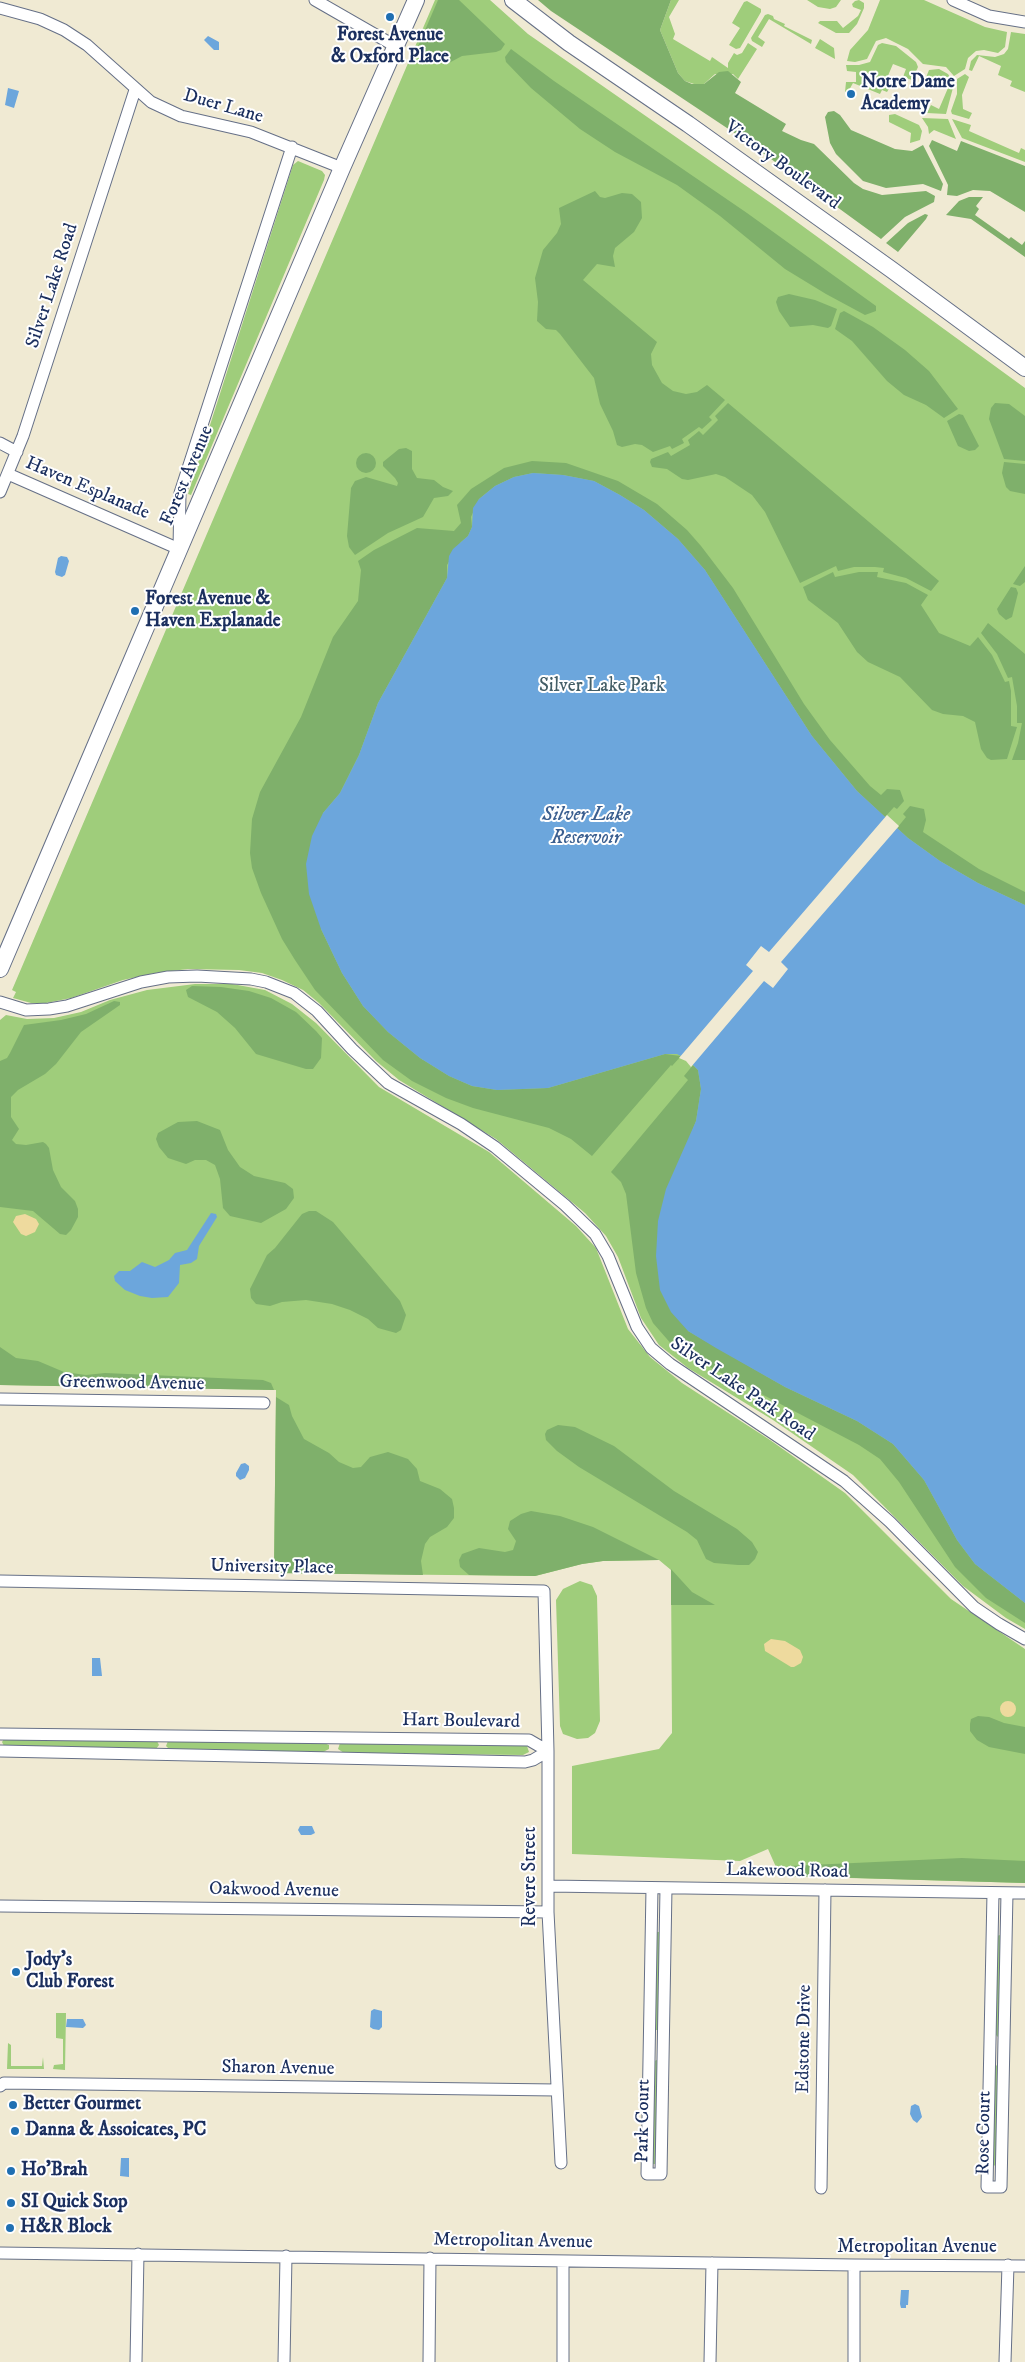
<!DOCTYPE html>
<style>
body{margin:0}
canvas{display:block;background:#f0ead3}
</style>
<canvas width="1025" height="2362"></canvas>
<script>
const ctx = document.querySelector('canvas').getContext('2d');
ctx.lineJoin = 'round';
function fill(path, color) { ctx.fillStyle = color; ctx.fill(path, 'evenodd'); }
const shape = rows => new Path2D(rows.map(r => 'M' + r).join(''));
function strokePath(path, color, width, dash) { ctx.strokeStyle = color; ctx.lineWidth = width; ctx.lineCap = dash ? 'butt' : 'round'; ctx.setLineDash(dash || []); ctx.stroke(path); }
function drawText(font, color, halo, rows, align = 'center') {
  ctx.font = font + ' "IM FELL DW Pica",serif'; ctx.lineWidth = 4; ctx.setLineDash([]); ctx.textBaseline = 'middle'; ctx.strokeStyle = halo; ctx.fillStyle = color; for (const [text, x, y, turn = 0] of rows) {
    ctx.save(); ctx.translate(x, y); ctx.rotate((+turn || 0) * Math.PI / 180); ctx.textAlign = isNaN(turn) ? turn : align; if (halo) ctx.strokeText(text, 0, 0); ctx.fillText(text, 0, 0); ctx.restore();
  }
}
const green = shape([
 [435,0,490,0,528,34,775,206,1025,388,1025,1629,1006,1618,963,1586,853,1475,773,1420,688,1368,659,1345,641,1318,618,1257,606,1236,585,1213,496,1139,399,1080,376,1061,319,1003,303,990,282,980,262,973,239,970,188,969,155,973,123,980,71,998,46,1003,31,1003,13,998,16,992,12,990],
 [671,0,679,0,669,17,675,34,673,39,710,61,712,57,728,68,728,63,734,53,737,55,742,53,748,43,757,49,738,79,733,74,715,74,704,84,697,85,685,81,678,73,660,30],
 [807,0,841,0,836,7,830,9,818,7],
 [859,0,864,3,864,8,857,24,849,33,836,33,818,23,820,21,837,21,843,28,858,16,861,10,853,7,852,4,855,1],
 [880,0,924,0,985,27,1007,32,1005,47,998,53,984,50,976,51,968,58,965,69,954,76,946,67,923,64,908,49,886,38,876,41,867,59,855,62,847,61,850,50,868,30],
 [747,1,761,9,761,12,740,48,736,49,729,45,740,28,732,23,744,2],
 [768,14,773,16,774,19,785,24,784,26,812,40,811,44,769,19,758,37,765,42,762,47,752,41,751,38,765,15],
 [1011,32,1025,34,1025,92,1010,86,1012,81,998,75,1001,66,979,56,972,71,969,70,971,61,977,55,995,57,1004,54,1008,49],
 [820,39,834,48,835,59,815,48],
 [882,43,896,46,916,62,918,67,912,80,903,77,906,69,893,64,884,85,890,87,887,92,882,90,880,94,853,83,848,92,845,92,846,82,856,82,856,72,847,71,846,65,859,65,870,62,878,45],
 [939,69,948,74,954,84,946,114,927,113,931,105,939,109,948,88,936,83,933,89,923,85,929,70],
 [965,74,969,77,962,95,963,109,972,113,969,119,952,114,951,111,957,94,957,79],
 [895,114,919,125,922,131,920,140,910,143,911,133,889,122,889,115],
 [922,118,948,119,956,139,934,130,929,134,928,127],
 [952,119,971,125,969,131,1019,153,1021,148,1025,150,1025,162,962,138],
 [298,161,322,171,325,175,324,180,191,495,188,494,293,165],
 [195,984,232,984,265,990,292,1004,316,1023,379,1087,489,1152,576,1226,596,1248,628,1329,650,1357,682,1383,770,1440,845,1493,951,1599,1025,1649,1025,1883,780,1876,768,1849,740,1861,572,1854,572,1766,659,1749,672,1733,671,1570,659,1560,603,1561,582,1564,535,1576,274,1573,276,1390,0,1385,0,1020,6,1015,27,1019,54,1018,81,1012,110,1000,147,990],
 [580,1581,592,1585,597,1596,600,1721,595,1733,588,1738,577,1739,563,1734,560,1726,556,1600,563,1589],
 [4,1739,157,1741,159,1745,156,1749,4,1746,2,1742],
 [168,1741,324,1743,329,1745,329,1749,323,1752,170,1750,166,1746],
 [340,1743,523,1746,527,1746,529,1752,523,1755,344,1753,338,1749],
 [657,1932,660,1932,658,2030,656,2030,654,2029],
 [1000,1935,1001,1936,998,2037,995,2034,997,1936],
 [56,2013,66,2013,65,2070,53,2069,54,2065,63,2064,63,2039,56,2038],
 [8,2043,11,2045,11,2066,42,2066,43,2057,44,2069,7,2069],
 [657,2060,656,2164,653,2164,654,2061],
 [998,2065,996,2166,993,2165,995,2066]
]);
const forest = shape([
 [438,0,459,0,505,44,501,50,496,52,462,56,447,64,416,51],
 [538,0,671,0,660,30,678,73,685,81,692,84,704,84,719,72,728,71,741,82,735,93,786,124,782,131,801,140,814,144,854,183,863,189,882,195,926,191,935,196,934,202,905,217,881,239,745,140,551,11],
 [511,49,554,81,747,213,876,306,876,311,865,315,826,294,785,269,720,216,677,185,615,152,580,129,531,88,506,62,505,57],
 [834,111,840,115,851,130,895,149,912,151,923,145,943,184,941,191,923,184,886,188,863,181,836,154,830,143,825,117,828,112],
 [932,140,957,151,961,141,1025,166,1025,212,990,191,973,190,957,196,947,195,948,185,929,146],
 [595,191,600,197,605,198,622,193,632,194,641,202,642,218,634,232,615,248,613,256,615,267,597,264,583,280,657,342,651,354,652,365,662,383,673,391,686,394,697,392,707,385,725,400,709,417,712,420,702,429,699,427,682,439,684,443,672,449,670,446,653,452,642,445,635,444,622,447,617,445,613,431,600,404,594,378,560,334,556,330,546,329,537,321,538,302,535,278,543,250,557,233,561,224,559,208],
 [969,197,983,197,976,206,979,209,975,215,1009,239,1011,237,1022,245,1025,241,1025,257,971,219,946,215,959,201],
 [925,214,928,215,926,219,898,252,886,243,908,223],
 [789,294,815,300,837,309,831,326,828,328,813,325,790,327,779,311,776,302,778,297],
 [844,311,873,327,905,350,929,371,958,409,944,418,926,405,904,395,887,381,852,341,835,329,840,313],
 [728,403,939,581,931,591,906,578,883,572,884,568,875,567,854,567,838,571,836,566,800,583,765,512,752,495,725,477,716,474,688,480,682,479,667,469,652,467,650,462,651,459,668,452,671,456,690,445,688,440,699,431,703,435,718,420,715,416],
 [995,403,1009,404,1025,416,1025,461,1004,459,989,419,991,408],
 [959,414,963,415,979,446,975,450,969,451,958,446,947,421],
 [406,448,412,451,412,469,417,478,434,480,443,487,453,491,448,496,434,498,423,517,388,533,355,555,349,547,347,536,351,488,355,481,366,477,397,486,398,483,395,478,383,466,383,462,399,449],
 '356 463a10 10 0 1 1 20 0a10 10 0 1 1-20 0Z',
 [532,461,566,463,618,481,657,504,687,530,701,546,733,588,804,704,830,740,870,786,881,795,887,789,900,790,904,801,897,809,894,807,885,817,857,791,812,736,705,570,678,539,644,510,620,495,594,481,563,475,533,473,514,477,495,486,479,499,471,517,472,527,468,536,461,542,447,565,447,578,378,703,359,755,340,793,323,813,321,929,342,973,363,1006,388,1032,420,1058,449,1076,472,1086,497,1090,548,1088,665,1054,681,1056,672,1066,671,1065,592,1156,571,1139,549,1128,473,1108,446,1098,412,1081,383,1060,315,990,295,960,282,939,261,893,252,868,250,853,252,819,260,792,301,717,333,637,358,601,361,570,358,561,374,550,417,528,454,531,461,523,457,505,471,489,504,468],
 [1004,462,1025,464,1025,494,1010,491,1006,487,1002,473],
 [1025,566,1025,582,1020,586,1013,584],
 [833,572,835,577,859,572,878,572,877,577,906,583,928,595,921,605,939,633,970,646,978,637,992,655,1005,682,1009,681,1011,691,1011,726,1017,727,1007,759,991,760,987,758,981,749,975,722,963,716,943,714,932,710,900,677,868,662,857,652,838,623,808,600,803,587],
 [1011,587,1016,588,1018,593,1012,617,1006,620,999,614,997,609],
 [988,623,1025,654,1025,760,1012,760,1018,743,1022,723,1017,723,1017,706,1012,677,1008,678,997,654,981,633],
 [910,806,924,809,926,820,923,832,979,869,1025,892,1025,905,978,883,940,861,908,838,897,828,906,817,903,814],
 [192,986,221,987,249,991,271,998,296,1012,316,1031,322,1038,321,1058,313,1069,306,1069,256,1054,235,1028,217,1012,188,997,186,990],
 [114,1001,120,1002,120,1005,81,1032,56,1064,45,1074,18,1090,11,1097,11,1117,19,1129,12,1140,16,1144,26,1145,43,1142,46,1144,49,1148,53,1170,61,1187,75,1201,78,1209,78,1217,71,1230,66,1235,60,1234,33,1211,0,1207,0,1061,7,1058,10,1053,24,1025,61,1020,86,1014],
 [693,1065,698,1070,701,1089,696,1121,684,1153,688,1331,785,1387,857,1421,893,1444,924,1480,957,1540,975,1564,1025,1603,1025,1623,986,1598,955,1567,899,1482,880,1459,859,1445,683,1353,673,1346,653,1323,646,1308,636,1273,626,1194,621,1182,611,1172,688,1080,684,1076],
 [197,1121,220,1130,228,1150,240,1167,254,1176,285,1183,293,1189,294,1198,286,1209,261,1223,230,1216,223,1208,220,1179,215,1165,206,1160,195,1160,186,1164,168,1158,159,1147,156,1139,158,1133,178,1122],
 [309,1211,316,1211,333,1222,400,1301,406,1315,401,1330,396,1333,378,1328,368,1319,350,1310,332,1304,306,1300,282,1302,270,1306,256,1304,251,1298,250,1289,267,1255,275,1248,302,1214],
 [0,1347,16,1358,38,1361,64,1372,86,1375,105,1373,263,1380,271,1383,274,1390,0,1385],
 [276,1397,289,1405,292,1416,304,1439,329,1453,339,1462,353,1468,361,1467,370,1457,388,1452,408,1459,417,1469,420,1481,440,1489,452,1499,454,1508,454,1518,447,1527,430,1537,425,1544,421,1561,423,1575,274,1573],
 [558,1425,575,1427,614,1446,674,1491,737,1529,752,1542,758,1552,755,1559,749,1565,738,1565,714,1563,706,1559,697,1540,687,1532,579,1467,557,1451,546,1440,545,1434,547,1430],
 [531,1511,560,1516,593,1527,659,1560,603,1561,582,1564,535,1576,469,1575,460,1567,459,1560,462,1554,479,1548,505,1552,513,1550,516,1541,508,1529,510,1521,521,1514],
 [671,1569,692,1592,715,1605,671,1605],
 [978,1716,989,1717,1004,1723,1025,1727,1025,1754,989,1747,977,1740,970,1731,970,1724,971,1719],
 [962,1858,1025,1861,1025,1883,789,1876,786,1870,789,1866]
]);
const sand = shape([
 [25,1214,36,1219,39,1224,35,1232,26,1236,21,1234,13,1222,16,1216],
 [771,1639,785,1641,800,1650,803,1657,801,1663,794,1667,791,1667,765,1651,764,1644],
 '1000 1709a8 8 0 1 1 16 0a8 8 0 1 1-16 0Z'
]);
const water = shape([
 [208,36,219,42,219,50,214,50,204,40],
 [8,88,19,91,14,108,5,105],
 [533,473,563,475,594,481,620,495,644,510,678,539,705,570,812,736,857,791,908,838,940,861,978,883,1025,905,1025,1603,975,1564,957,1540,924,1480,893,1444,857,1421,785,1387,716,1348,688,1331,671,1312,660,1290,656,1256,658,1221,666,1189,696,1121,701,1089,698,1070,687,1059,677,1054,665,1054,548,1088,497,1090,472,1086,449,1076,420,1058,388,1032,363,1006,342,973,321,929,309,894,306,864,312,836,323,813,340,793,359,755,378,703,447,578,449,556,453,549,468,536,472,527,473,508,479,499,495,486,514,477],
 [61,556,67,557,69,561,65,575,62,577,56,575,55,572,58,558],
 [211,1213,216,1214,217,1217,199,1246,197,1259,191,1263,180,1265,179,1283,168,1297,152,1298,140,1296,125,1290,115,1281,114,1276,119,1271,130,1271,142,1262,155,1267,169,1260,175,1253,187,1250],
 [245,1463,249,1466,249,1470,245,1478,240,1480,236,1476,236,1473,241,1464],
 [92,1658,100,1658,102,1676,92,1676],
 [300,1826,312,1826,315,1833,311,1835,301,1835,298,1830],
 [374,2009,382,2011,382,2027,379,2030,373,2029,370,2027,371,2011],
 [67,2019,83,2019,86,2025,83,2028,66,2027],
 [915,2104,919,2106,922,2117,917,2123,913,2120,910,2114,911,2106],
 [121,2158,129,2158,129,2177,120,2176],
 [901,2290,909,2290,908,2305,906,2305,906,2308,901,2308,900,2304]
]);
const pier = shape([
 [887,815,899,826,781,962,788,969,773,988,764,981,691,1067,686,1061,679,1058,753,971,746,965,761,946,769,952]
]);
const minor = shape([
 [315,0,395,46],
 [953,0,989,16,1025,22],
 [0,8,40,19,64,30,87,45,151,102,181,116,251,132,342,168],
 [0,443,17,452],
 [8,474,179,549,180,493,292,147],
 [0,492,23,436,135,90],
 [0,1002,26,1010,49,1009,67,1006,141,982,168,977,197,976,251,979,266,982,294,993,317,1011,352,1049,388,1083,461,1124,495,1147,565,1205,595,1234,608,1256,637,1327,651,1348,670,1364,844,1481,890,1522,974,1607,999,1624,1025,1639],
 [0,1399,264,1403],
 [0,1581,544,1591,548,1751,548,1912,561,2163],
 [0,1734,529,1740,548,1751,533,1760,525,1762,0,1751],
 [549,1886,1025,1893],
 [652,1888,647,2174,661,2174,666,1888],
 [993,1893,987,2187,1001,2187,1007,1893],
 [0,1906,548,1912],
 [0,2086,4,2083,556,2090],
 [821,2188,825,1890],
 [0,2253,854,2265,1025,2266],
 [136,2362,138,2254],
 [284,2362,286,2256],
 [429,2362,430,2258],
 [563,2362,563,2261],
 [710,2362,712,2263],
 [854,2362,854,2265],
 [1005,2362,1008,2265]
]);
const secondary = shape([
 [513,0,569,43,688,124,892,270,1025,368],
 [0,969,342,168,416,0]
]);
const markers = [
 [390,17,5,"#1f6fb2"],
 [851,94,5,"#1f6fb2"],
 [135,611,5,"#1f6fb2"],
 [16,1972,5,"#1f6fb2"],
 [13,2105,5,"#1f6fb2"],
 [15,2131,5,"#1f6fb2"],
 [11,2171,5,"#1f6fb2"],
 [11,2203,5,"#1f6fb2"],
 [10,2228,5,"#1f6fb2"]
];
const poiNames = [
 ["Forest Avenue",390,36,"center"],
 ["& Oxford Place",390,58,"center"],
 ["Notre Dame",861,83],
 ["Academy",861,105],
 ["Forest Avenue &",145,600],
 ["Haven Explanade",145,622],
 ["Jody's",26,1961],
 ["Club Forest",26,1983],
 ["Better Gourmet",23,2105],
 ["Danna & Assoicates, PC",25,2131],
 ["Ho'Brah",21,2171],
 ["SI Quick Stop",21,2203],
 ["H&R Block",20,2228]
];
const streetNames = [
 ["Duer Lane",223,107,16],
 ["Victory Boulevard",782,166,36],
 ["Silver Lake Road",53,286,-72],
 ["Forest Avenue",188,476,-67],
 ["Haven Esplanade",87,489,23],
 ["Greenwood Avenue",132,1384,1],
 ["Silver Lake Park Road",742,1390,34],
 ["University Place",272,1568,1],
 ["Hart Boulevard",461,1722,1],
 ["Lakewood Road",787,1872,1],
 ["Revere Street",531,1877,-90],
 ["Oakwood Avenue",274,1891,1],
 ["Edstone Drive",805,2039,-89],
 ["Sharon Avenue",278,2069,1],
 ["Park Court",644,2121,-89],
 ["Rose Court",985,2133,-89],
 ["Metropolitan Avenue",513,2242,1],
 ["Metropolitan Avenue",917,2248]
];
const parkNames = [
 ["Silver Lake Park",602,687]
];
const waterNames = [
 ["Silver Lake",586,816],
 ["Reservoir",586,839]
];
fill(green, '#9fcd7b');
fill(forest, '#7fb06b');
fill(sand, '#eeda9e');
fill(water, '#6ca6dc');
fill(pier, '#f0ead3');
strokePath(minor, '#667087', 13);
strokePath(secondary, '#667087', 18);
strokePath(minor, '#fff', 11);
strokePath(secondary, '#fff', 16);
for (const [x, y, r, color] of markers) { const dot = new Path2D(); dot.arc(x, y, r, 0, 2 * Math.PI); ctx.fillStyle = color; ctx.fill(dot); strokePath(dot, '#fff', 2); }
drawText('bold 19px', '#1b2f5e', '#fff', poiNames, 'left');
drawText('19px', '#1b2f5e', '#fff', streetNames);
drawText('19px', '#435e67', '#fff', parkNames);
drawText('italic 20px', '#3b5f90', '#fff', waterNames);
</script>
